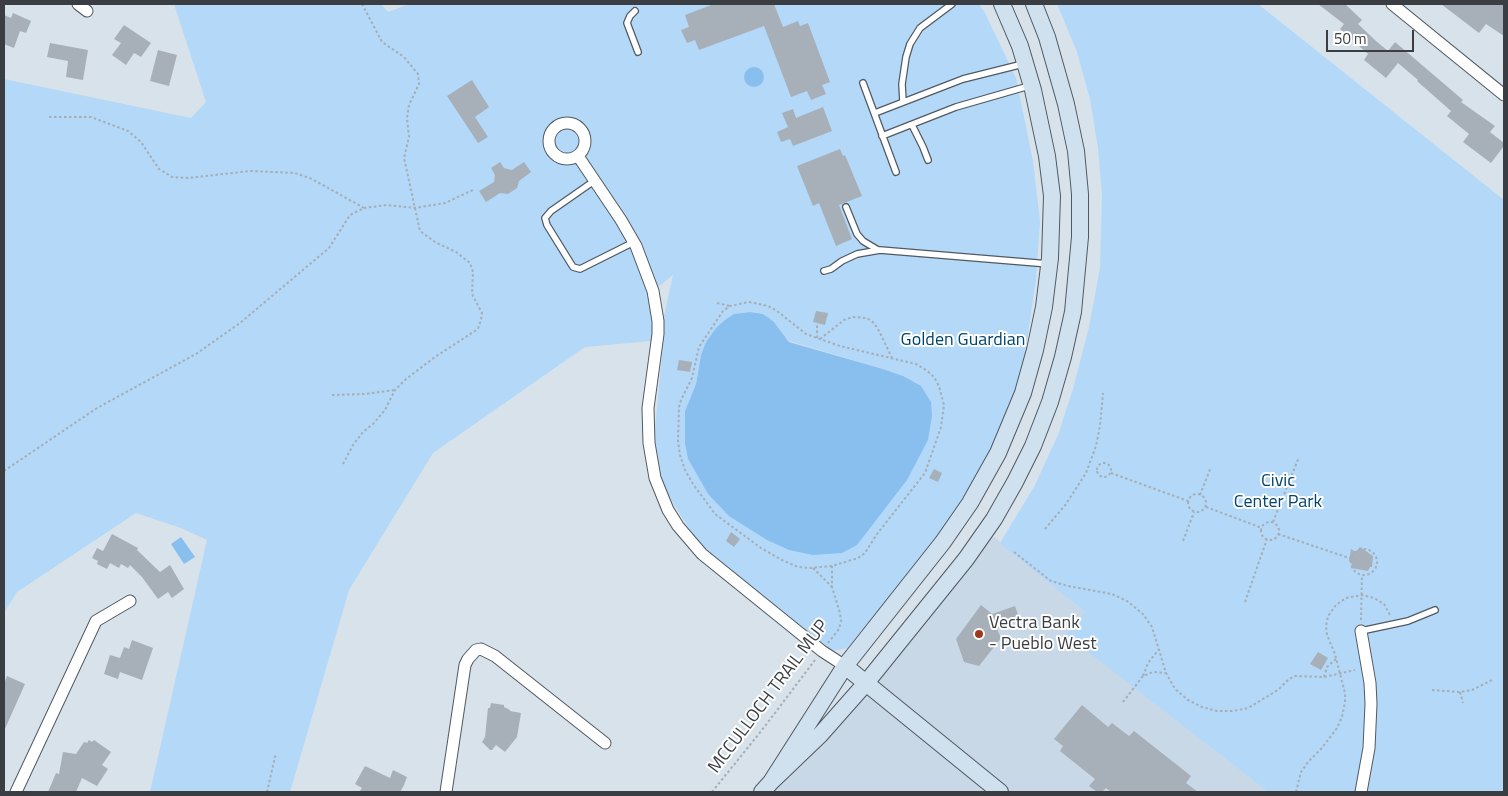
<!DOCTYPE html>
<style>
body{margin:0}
#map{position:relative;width:1508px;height:796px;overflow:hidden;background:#d8e2eb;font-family:"Titillium Web",sans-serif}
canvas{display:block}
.frame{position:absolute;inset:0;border:5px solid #3a3d41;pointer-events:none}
.scale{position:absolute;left:1326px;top:30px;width:88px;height:22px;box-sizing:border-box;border:2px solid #3a3d41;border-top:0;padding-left:6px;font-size:15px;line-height:18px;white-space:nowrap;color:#3a3d41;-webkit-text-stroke:4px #fff;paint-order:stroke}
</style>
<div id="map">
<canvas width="1508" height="796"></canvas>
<div class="frame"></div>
<div class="scale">50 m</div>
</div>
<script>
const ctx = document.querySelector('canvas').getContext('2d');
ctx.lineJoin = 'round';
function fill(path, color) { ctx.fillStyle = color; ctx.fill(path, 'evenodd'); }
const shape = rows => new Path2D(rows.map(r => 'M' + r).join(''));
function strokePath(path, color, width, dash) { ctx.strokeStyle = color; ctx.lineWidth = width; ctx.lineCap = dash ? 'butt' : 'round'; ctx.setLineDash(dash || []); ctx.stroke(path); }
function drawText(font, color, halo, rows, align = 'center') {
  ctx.font = font + ' "Titillium Web",sans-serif'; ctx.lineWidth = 4; ctx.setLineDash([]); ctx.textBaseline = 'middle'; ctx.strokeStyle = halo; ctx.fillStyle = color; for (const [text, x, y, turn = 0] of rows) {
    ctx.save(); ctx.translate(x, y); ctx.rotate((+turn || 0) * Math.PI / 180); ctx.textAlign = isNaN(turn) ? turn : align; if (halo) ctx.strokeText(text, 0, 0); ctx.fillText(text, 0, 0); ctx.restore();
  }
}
const built = shape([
 [986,530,1086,613,1066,634,1268,792,762,792]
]);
const green = shape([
 [174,4,381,4,388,12,409,4,979,4,984,11,1016,78,1033,161,1040,221,1036,280,1021,380,991,457,951,522,847,648,833,651,701,547,667,494,658,466,654,439,662,355,664,316,673,275,653,291,658,321,652,341,585,347,433,453,349,590,290,792,150,792,207,540,181,528,136,513,17,592,4,613,4,79,191,118,206,102],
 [750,312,763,314,774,322,789,341,883,369,903,376,708,494,688,459,685,411,696,384,701,355,740,313],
 [1057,4,1258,4,1504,200,1504,792,1268,792,1065,634,1085,612,1000,543,1034,487,1058,435,1073,389,1089,327,1100,268,1102,195,1098,148,1090,99,1077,52]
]);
const water = shape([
 '744 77a10 10 0 1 1 20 0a10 10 0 1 1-20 0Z',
 [750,312,763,314,769,318,774,322,789,342,883,369,903,376,921,386,931,402,932,416,928,440,907,480,857,545,842,553,813,555,789,550,767,540,729,516,708,494,688,459,685,443,685,411,696,384,701,355,706,342,716,328,725,320,734,314],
 [181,537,195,557,184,564,171,544]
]);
const building = shape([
 [714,4,774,4,783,27,798,21,800,26,808,23,830,82,822,85,826,94,811,100,807,91,791,97,764,26,699,50,695,40,687,43,681,30,689,27,685,15],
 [1318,4,1345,4,1362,20,1358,24,1376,41,1388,51,1395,42,1463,100,1461,102,1495,126,1490,132,1504,143,1504,146,1491,163,1463,142,1469,134,1447,116,1451,111,1417,81,1418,80,1398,63,1386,78,1364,60,1368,54,1340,29,1344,24],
 [1441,4,1504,4,1504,36,1486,24,1479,33],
 [13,13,31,21,26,33,20,31,14,48,4,44,4,15,11,18],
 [124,25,151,43,141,57,134,53,126,65,112,55,121,43,114,39],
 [50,43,88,50,83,80,66,77,68,61,47,57],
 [158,50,177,55,169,86,150,81],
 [472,80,489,107,475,117,488,137,478,143,447,96],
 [823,107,832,131,793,146,790,139,781,142,777,132,788,127,782,113,793,109,796,118],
 [840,149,843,156,845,155,862,196,839,205,852,239,836,246,819,203,813,206,797,166],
 [500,162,504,168,512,170,524,162,531,172,519,181,517,188,508,194,500,193,486,202,479,191,494,182,495,175,491,168],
 [816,311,828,313,825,325,813,322],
 [679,360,692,362,690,372,677,370],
 [934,469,942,473,938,482,929,478],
 [731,532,740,539,734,547,726,541],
 [112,534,138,548,137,550,160,572,170,565,184,589,172,598,168,592,158,599,142,577,130,565,128,568,121,564,119,568,110,563,107,569,97,564,98,561,92,558,97,548,103,551],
 [1360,547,1373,556,1372,567,1370,567,1368,571,1351,568,1352,562,1349,562,1351,549,1356,552],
 [981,605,992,614,1015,606,1020,620,997,629,1001,638,979,666,964,662,956,639],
 [132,640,153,648,142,680,120,672,118,679,104,674,110,655,120,658,124,647,129,649],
 [1318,652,1328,658,1321,670,1310,664],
 [7,676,25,684,4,731,4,684],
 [491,703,504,705,504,707,510,710,510,711,521,713,517,737,505,752,496,745,492,750,490,750,482,742,485,737,488,708,490,708],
 [1082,705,1108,727,1112,723,1129,736,1134,731,1191,776,1186,783,1198,792,1111,792,1106,788,1102,792,1097,792,1089,786,1095,779,1060,751,1063,746,1054,739],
 [89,740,92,742,94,740,111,752,102,765,108,769,97,786,82,778,76,792,48,792,56,773,59,774,63,752,76,754,84,742,87,743],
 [365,766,390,778,393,770,407,777,404,785,400,792,359,792,362,788,355,784]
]);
const path = shape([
 [49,117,91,117,128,131,141,142,159,169,172,177,188,178,250,171,295,173,312,179,364,208],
 [749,302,768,306,777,311,806,334,817,338,840,346,916,364,926,370,934,377,939,386,944,405,941,427,925,473,877,534,865,553,858,558,832,566,809,568,798,567,782,560,761,548,715,514,693,484,685,470,680,455,678,441,679,407,681,400,692,378,699,347,723,311,730,306,749,302],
 [717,303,730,306],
 [817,338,817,323],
 [820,339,844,320,853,317,867,318,874,323,879,331,892,358],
 [332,395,365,394,395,390],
 '1097 470a7 7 0 1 1 14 0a7 7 0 1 1-14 0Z',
 [343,464,353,445,363,432,373,424,385,410,395,390,406,379,435,357,478,329,481,320,482,313,472,294,473,272,470,263,456,252,435,242,420,231,404,158,409,137,407,118,409,105,419,84,418,74,404,57,382,42,362,4],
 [4,471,97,408,196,354,240,323,329,248,350,215,364,208,387,205,415,208,445,203,473,190],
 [1111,473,1188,501],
 '1188 503a9 9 0 1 1 18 0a9 9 0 1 1-18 0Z',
 [1200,495,1211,467],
 [1206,507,1262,528],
 [1273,522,1299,457],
 '1261 531a9 9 0 1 1 18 0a9 9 0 1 1-18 0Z',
 [1045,529,1066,504,1086,473,1096,446,1100,426,1103,393],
 [1278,534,1352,559],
 [1183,541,1194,512],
 '1351 562a13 13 0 1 1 26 0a13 13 0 1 1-26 0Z',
 [1014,552,1051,581,1068,586,1112,594,1127,601,1143,614,1152,627,1166,673,1175,689,1188,700,1202,707,1217,711,1233,711,1248,708,1278,690,1289,679,1295,676,1324,677,1355,670],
 [813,568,832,587],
 [1245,602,1267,539],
 [1361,620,1362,575],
 [828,643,839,629,841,621,840,613,832,587,832,566],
 [1143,676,1148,663,1159,649],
 [1324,677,1327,667,1336,659],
 [1432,690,1460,692,1472,690,1492,680],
 [1460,692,1463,703],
 [1123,702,1143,676,1153,672,1166,673],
 [267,792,276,753],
 [712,792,762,730,815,660],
 [1296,792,1301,772,1308,762,1321,749,1337,728,1342,717,1345,702,1345,693,1340,674,1335,654,1327,635,1326,626,1328,616,1336,605,1346,598,1362,595,1374,598,1384,604,1391,617]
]);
const lane = shape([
 [635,11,630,16,627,23,638,52],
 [863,83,896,172],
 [903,102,902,84,906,57,910,44,920,28,952,4],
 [875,113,963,79,1023,64],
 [912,125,923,147,928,160],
 [882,136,956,107,1029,86],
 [594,181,551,211,545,218,547,225,573,267,580,269,634,242],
 [846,207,857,234,863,241,878,250],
 [824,271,831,269,842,261,857,254,880,250,1049,264],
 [1361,631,1408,621,1435,610]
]);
const street = shape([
 [78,4,87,11],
 [1392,4,1504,95],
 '549 141a18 18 0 1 1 36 0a18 18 0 1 1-36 0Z',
 [578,156,621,220,636,246,653,291,658,321,658,334,648,408,649,443,655,478,668,510,678,526,702,554,822,651,845,666],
 [1361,631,1370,683,1371,704,1369,748,1361,792],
 [16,792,96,621,130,601],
 [446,792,465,665,468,659,476,650,481,649,495,656,605,743]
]);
const secondary = shape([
 [845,666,1000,792],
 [771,782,820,735,866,683,966,559,994,519,1015,482,1033,446,1050,402,1063,357,1073,312,1080,237,1080,194,1076,151,1066,104,1047,37,1034,4],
 [762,792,771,782,845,666,943,542,970,503,998,453,1023,393,1035,350,1044,307,1050,258,1052,196,1047,156,1033,90,1020,46,1002,4]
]);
const markers = [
 [979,634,5,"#a0381d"]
];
const parkNames = [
 ["Golden Guardian",963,341],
 ["Civic",1278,482],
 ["Center Park",1278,503]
];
const poiNames = [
 ["Vectra Bank",989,624],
 ["- Pueblo West",989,645]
];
const streetNames = [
 ["MCCULLOCH TRAIL MUP",769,697,-53]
];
fill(built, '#c8d8e6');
fill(green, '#b4d8f8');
fill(water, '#89bfee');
fill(building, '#a7b0b9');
strokePath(lane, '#515961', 8);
strokePath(street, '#515961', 13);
strokePath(secondary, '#515961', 18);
strokePath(path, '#a5adb5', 2, [2.5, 2.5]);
strokePath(lane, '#fff', 5.5);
strokePath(street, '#fff', 11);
strokePath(secondary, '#cfe0ee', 16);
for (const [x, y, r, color] of markers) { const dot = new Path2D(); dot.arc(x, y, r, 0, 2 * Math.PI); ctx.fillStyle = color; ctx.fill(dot); strokePath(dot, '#fff', 2); }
drawText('18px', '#01446f', '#fff', parkNames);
drawText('18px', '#3a3d41', '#fff', poiNames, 'left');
drawText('18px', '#3a3d41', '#fff', streetNames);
</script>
